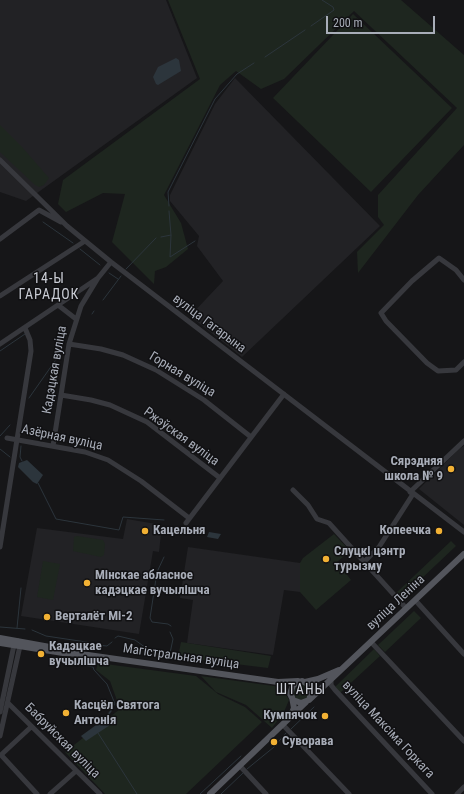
<!DOCTYPE html>
<meta charset="utf-8">
<style>
body{margin:0}
#map{position:relative;width:464px;height:794px;overflow:hidden;background:#161618;font-family:"Roboto Condensed",sans-serif}
canvas{display:block}
.scale{position:absolute;left:326px;top:16px;width:109px;height:18px;box-sizing:border-box;border:2px solid #a8adb8;border-top:0;padding-left:5px;font-size:12px;line-height:14px;white-space:nowrap;color:#a8adb8;-webkit-text-stroke:3px #111113;paint-order:stroke}
</style>
<div id="map">
<canvas width="464" height="794"></canvas>
<div class="scale">200 m</div>
</div>
<script>
const ctx = document.querySelector('canvas').getContext('2d');
ctx.lineJoin = 'round';
function fill(path, color) { ctx.fillStyle = color; ctx.fill(path, 'evenodd'); }
const shape = rows => new Path2D(rows.map(r => 'M' + r).join(''));
function strokePath(path, color, width, dash) { ctx.strokeStyle = color; ctx.lineWidth = width; ctx.lineCap = dash ? 'butt' : 'round'; ctx.setLineDash(dash || []); ctx.stroke(path); }
function drawText(font, color, halo, rows, align = 'center') {
  ctx.font = font + ' "Roboto Condensed",sans-serif'; ctx.lineWidth = 3; ctx.setLineDash([]); ctx.textBaseline = 'middle'; ctx.strokeStyle = halo; ctx.fillStyle = color; for (const [text, x, y, turn = 0] of rows) {
    ctx.save(); ctx.translate(x, y); ctx.rotate((+turn || 0) * Math.PI / 180); ctx.textAlign = isNaN(turn) ? turn : align; if (halo) ctx.strokeText(text, 0, 0); ctx.fillText(text, 0, 0); ctx.restore();
  }
}
const built = shape([
 [0,0,166,0,197,78,26,201,0,192],
 [235,78,380,226,242,357,190,316,223,281,197,246,199,236,170,201,170,195,215,104],
 [464,446,464,525,419,489,460,448],
 [127,519,162,525,159,552,153,551,139,634,21,616,37,528,123,539],
 [188,547,300,563,300,592,284,590,273,655,187,643,193,600,180,598]
]);
const green = shape([
 [168,0,401,0,464,55,464,145,418,195,358,273,357,252,384,225,378,217,378,195,457,108,354,11,284,79,261,89,236,71,220,85,164,195,181,223,188,249,166,267,155,271,154,284,112,242,125,194,103,193,66,212,58,204,63,180,200,79],
 [353,14,452,108,371,192,273,98],
 [0,125,22,147,49,178,44,185,39,187,35,185,0,152],
 [334,534,350,551,337,562,351,580,316,610,300,592,300,563,303,558],
 [77,536,103,540,105,544,104,555,101,557,73,551,74,537],
 [451,541,456,546,401,598,396,593],
 [43,561,60,564,53,600,37,597],
 [414,611,421,618,385,652,378,645],
 [181,642,271,656,268,668,178,657],
 [374,649,380,656,340,693,335,687],
 [98,663,196,676,218,694,245,707,262,722,186,794,105,794,65,752,120,709,110,681,96,670],
 [201,676,281,687,289,700,284,712,272,728,246,705,216,692],
 '293 692a8 8 0 1 1 16 0a8 8 0 1 1-16 0Z'
]);
const water = shape([
 [176,58,179,60,181,71,158,85,156,84,153,77,158,67],
 [27,460,43,475,37,484,33,482,18,467,19,463],
 [209,532,221,534,218,539,207,537],
 [112,708,113,709,106,720,110,725,86,741,81,736,103,720]
]);
const stream = shape([
 [311,26,334,10,333,7,322,0],
 [265,57,305,30],
 [169,206,168,192,171,186,215,99,237,74,254,63],
 [169,211,171,235],
 [43,222,73,243],
 [161,237,171,235,170,257,195,241],
 [80,249,100,265],
 [126,269,156,238],
 [109,273,118,279],
 [103,300,121,276],
 [92,314,94,311],
 [0,351,25,334],
 [29,398,55,361],
 [0,436,10,425],
 [21,446,20,457,22,461],
 [0,449,10,457],
 [38,483,56,519,119,530,123,517,164,520],
 [164,557,157,572,150,618,152,622,168,624,171,626],
 [0,627,25,629],
 [17,628,21,588],
 [32,630,46,636,93,643,97,647,97,650],
 [115,638,118,636,135,640,153,653,173,659],
 [97,645,107,646,112,642],
 [169,658,173,639,170,632],
 [56,660,93,667,94,670,107,684,115,704,112,708],
 [180,660,198,663],
 [291,729,314,707],
 [98,733,137,794],
 [247,769,274,747,286,733],
 [200,794,241,756],
 [221,794,243,773]
]);
const minor = shape([
 [0,160,67,226,111,262,464,532],
 [0,239,39,210,61,222],
 [464,280,456,270,439,258,412,281,381,313,386,321,427,363,438,371,456,370,464,362],
 [0,296,85,241],
 [58,305,76,319],
 [0,344,98,278,111,262],
 [69,344,101,349,123,355,156,370,204,400,251,437],
 [61,395,91,400,110,405,147,422,220,478],
 [7,438,85,452,108,460,141,481,189,518],
 [53,446,69,344,81,306,98,278],
 [293,490,308,505,317,519,329,523,406,608],
 [410,492,464,441],
 [186,523,284,394],
 [0,547,31,351,30,340,25,328],
 [364,562,379,547,413,494],
 [415,600,464,654],
 [371,642,464,741],
 [331,677,331,685,335,690,432,794],
 [8,703,100,794],
 [0,712,14,645,18,641,20,646,0,736],
 [283,725,349,794],
 [31,727,2,754,2,756,37,794],
 [240,766,266,794],
 [50,794,76,771],
 [457,794,464,787]
]);
const major = shape([
 [0,638,72,651],
 [0,643,63,653,81,654,278,682,298,681],
 [305,682,318,679,339,670],
 [309,700,312,690,308,684,302,681,293,685,290,694,293,700,301,703,309,700,464,554],
 [290,717,294,708,292,697],
 [210,794,306,702]
]);
const markers = [
 [451,469,4,"#f2b134"],
 [145,531,4,"#f2b134"],
 [439,531,4,"#f2b134"],
 [326,559,4,"#f2b134"],
 [87,583,4,"#f2b134"],
 [47,617,4,"#f2b134"],
 [41,654,4,"#f2b134"],
 [66,713,4,"#f2b134"],
 [325,716,4,"#f2b134"],
 [274,742,4,"#f2b134"]
];
const streetNames = [
 ["вуліца Гагарына",209,324,37],
 ["Кадэцкая вуліца",55,370,-80],
 ["Горная вуліца",182,375,31],
 ["Ржэўская вуліца",181,437,36],
 ["Азёрная вуліца",62,438,12],
 ["вуліца Леніна",396,603,-43],
 ["Магістральная вуліца",181,657,8],
 ["вуліца Максіма Горкага",388,730,47],
 ["Бабруйская вуліца",62,741,45]
];
const poiNames = [
 ["Сярэдняя",443,462,"right"],
 ["школа № 9",443,477,"right"],
 ["Кацельня",153,531],
 ["Копеечка",431,531,"right"],
 ["Слуцкі цэнтр",334,552],
 ["турызму",334,567],
 ["Мінскае абласное",95,576],
 ["кадэцкае вучылішча",95,591],
 ["Верталёт Мі-2",55,617],
 ["Кадэцкае",49,647],
 ["вучылішча",49,662],
 ["Касцёл Святога",74,706],
 ["Антонія",74,721],
 ["Кумпячок",317,716,"right"],
 ["Суворава",282,742]
];
const neighbourhoodNames = [
 ["14-Ы",49,279],
 ["ГАРАДОК",49,295],
 ["ШТАНЫ",301,690]
];
fill(built, '#222225');
fill(green, '#1e261f');
fill(water, '#2c353c');
strokePath(stream, '#2c353c', 1);
strokePath(minor, '#37383d', 5);
strokePath(major, '#53555c', 6);
for (const [x, y, r, color] of markers) { const dot = new Path2D(); dot.arc(x, y, r, 0, 2 * Math.PI); ctx.fillStyle = color; ctx.fill(dot); strokePath(dot, '#111113', 1.5); }
drawText('13px', '#a8adb8', '#111113', streetNames);
drawText('bold 13px', '#a8adb8', '#111113', poiNames, 'left');
ctx.letterSpacing = '1px';
drawText('14px', '#c9ccd4', '#111113', neighbourhoodNames);
ctx.letterSpacing = '0px';
</script>
